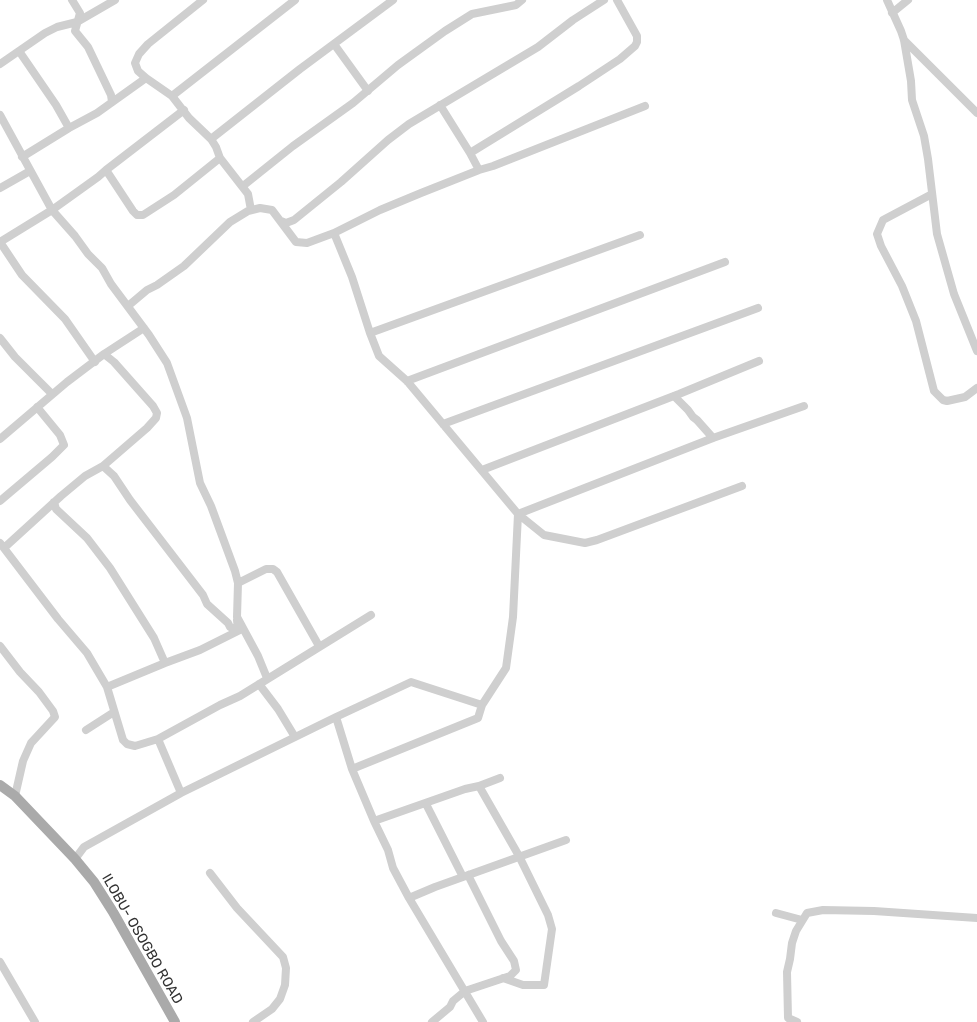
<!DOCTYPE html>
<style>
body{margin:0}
canvas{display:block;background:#fff}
</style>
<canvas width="977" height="1022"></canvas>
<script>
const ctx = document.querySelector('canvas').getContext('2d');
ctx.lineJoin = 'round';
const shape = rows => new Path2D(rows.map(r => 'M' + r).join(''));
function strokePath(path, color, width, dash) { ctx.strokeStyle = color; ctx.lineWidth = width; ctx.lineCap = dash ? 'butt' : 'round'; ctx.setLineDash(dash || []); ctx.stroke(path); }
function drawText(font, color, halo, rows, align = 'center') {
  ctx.font = font + ' Rubik,sans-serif'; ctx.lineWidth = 5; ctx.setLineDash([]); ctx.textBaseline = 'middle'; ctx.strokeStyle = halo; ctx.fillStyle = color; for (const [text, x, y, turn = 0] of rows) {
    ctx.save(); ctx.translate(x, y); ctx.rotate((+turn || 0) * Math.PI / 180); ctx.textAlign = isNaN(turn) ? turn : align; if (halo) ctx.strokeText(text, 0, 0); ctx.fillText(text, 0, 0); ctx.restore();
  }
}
const minor = shape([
 [72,0,80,13,75,31,88,47,111,95,112,102],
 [887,0,901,31,904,40,911,81,912,100,924,136,928,159,937,234,954,294,977,351],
 [892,13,908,0],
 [904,40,977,113],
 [334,44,368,91],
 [19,51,56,105,69,128],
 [0,64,45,33,57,27,77,22,115,0],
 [146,78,138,71,135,63,139,54,148,44,203,0],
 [172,96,295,0],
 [440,105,470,153,479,170],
 [0,115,52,210,75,236,88,254,102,268,111,284,149,335,167,363,187,418,200,483,211,506,235,571,238,583,237,617,258,656,267,678],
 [211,139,300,69,393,0],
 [470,153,579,86,620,59,635,46,637,42,637,36,617,0],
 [22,157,69,128,97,113,146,78,172,96,189,118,211,139,216,147,220,158],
 [106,170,184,110],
 [243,186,293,146,353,103,398,65,445,31,472,14,516,5,522,0],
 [0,188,30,171],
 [932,194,883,220,877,234,881,246,902,286,916,321,934,391,943,400,947,401,965,397,977,388],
 [281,221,286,223,294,220,341,182,388,140,409,124,538,47,573,20,604,0],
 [334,233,352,277,370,333,379,356,407,381,518,514,544,535,585,543,597,540,742,486],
 [0,242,52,210,98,177,106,170,133,211,137,215,143,215,174,195,220,158,248,194,251,210],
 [0,242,22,275,65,319,95,362],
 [128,306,147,290,157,285,184,266,230,222,248,211,260,208,272,210,296,242,307,243,334,233,380,210,421,193,479,170,493,166,645,106],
 [370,333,640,235],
 [0,338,15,357,52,394],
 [407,381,725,262],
 [674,396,688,410,693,417,697,420,713,438],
 [443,424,758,308],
 [0,439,67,382,104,354,144,328],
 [103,466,114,476,130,500,203,595,207,604,228,623,230,627,238,630,237,620],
 [482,470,679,394,759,361],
 [0,501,52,457,64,445,60,435,37,407],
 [54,502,56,509,87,538,110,568,154,638,165,663],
 [518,514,713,438,804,406],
 [0,543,58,619,87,653,107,687,123,740,127,744,135,746,158,739,181,793],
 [4,548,61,496,85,476,103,466,147,428,156,418,157,413,153,406,114,362,104,354],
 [238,583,266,569,273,569,277,572,319,646],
 [0,646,20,672,39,692,53,711,55,717,31,743,23,761,15,796],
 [259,684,278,709,295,737],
 [107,687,165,663,200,650,240,630],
 [336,717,411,682,482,705],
 [86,730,114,712],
 [158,739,220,705,240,696,371,615],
 [352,769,478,718,482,705,506,668,513,617,518,514],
 [479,786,500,778],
 [426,804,463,877],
 [374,821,465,789,479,786,519,856,548,915,552,929,544,985,523,985,503,978],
 [75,859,84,847,181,793,336,717,352,769,374,821,388,850,393,868,409,898,483,1022],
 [210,873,237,908,283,957,286,968,285,985,280,999,272,1009,253,1022],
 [409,898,435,887,566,840],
 [776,913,802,920],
 [0,962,35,1022],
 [432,1022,450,1007,453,1001,465,991,510,976,516,970,514,961,501,941,468,875],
 [797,1022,788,1018,787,972,790,959,792,943,796,931,807,913,823,910,874,911,977,918]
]);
const major = shape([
 [0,785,15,796,75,859,94,882,113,912,175,1022]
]);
const streetNames = [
 ["ILOBU- OSOGBO ROAD",142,939,60]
];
strokePath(minor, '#cfcfcf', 8);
strokePath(major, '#aaa', 10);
drawText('14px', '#323232', '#fff', streetNames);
</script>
